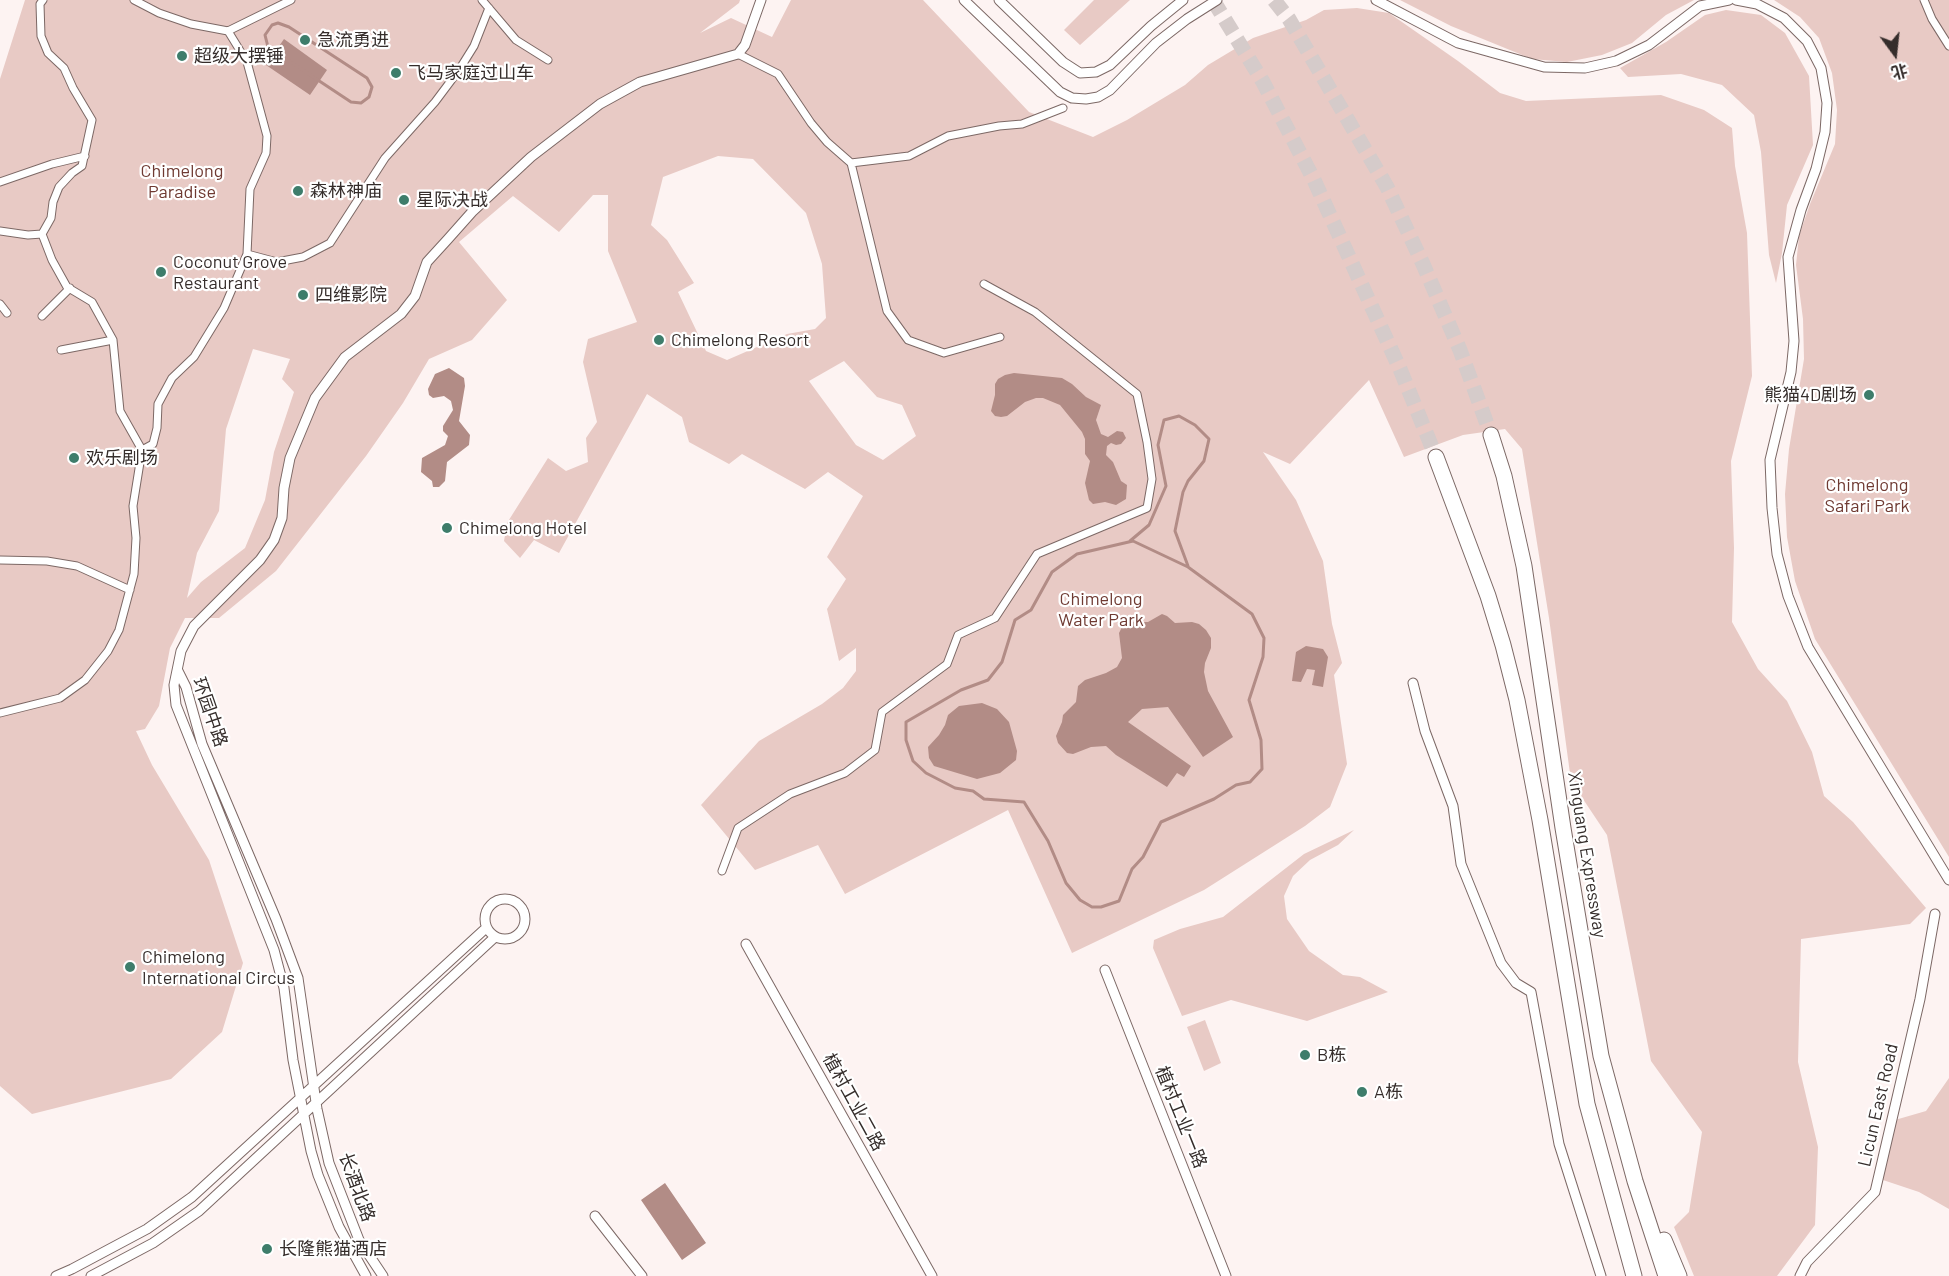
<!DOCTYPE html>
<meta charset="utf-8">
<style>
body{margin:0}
#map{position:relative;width:1949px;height:1276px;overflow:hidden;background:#fdf3f2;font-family:Barlow,"Noto Sans SC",sans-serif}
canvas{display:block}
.north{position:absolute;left:1865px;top:24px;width:60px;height:60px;-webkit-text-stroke:4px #fff;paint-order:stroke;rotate:165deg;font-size:16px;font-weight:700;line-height:24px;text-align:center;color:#352d2b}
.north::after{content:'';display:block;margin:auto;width:21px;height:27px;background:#352d2b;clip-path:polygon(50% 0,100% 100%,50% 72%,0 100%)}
</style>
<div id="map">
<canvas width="1949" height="1276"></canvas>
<div class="north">北</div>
</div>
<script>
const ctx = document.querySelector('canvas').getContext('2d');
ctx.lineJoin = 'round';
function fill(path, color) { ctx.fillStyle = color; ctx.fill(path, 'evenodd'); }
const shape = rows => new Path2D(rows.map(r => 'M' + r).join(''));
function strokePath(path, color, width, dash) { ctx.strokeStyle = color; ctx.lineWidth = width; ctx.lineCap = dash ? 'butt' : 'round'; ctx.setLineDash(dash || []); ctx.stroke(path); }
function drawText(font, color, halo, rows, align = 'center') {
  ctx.font = font + ' Barlow,"Noto Sans SC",sans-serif'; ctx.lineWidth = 4.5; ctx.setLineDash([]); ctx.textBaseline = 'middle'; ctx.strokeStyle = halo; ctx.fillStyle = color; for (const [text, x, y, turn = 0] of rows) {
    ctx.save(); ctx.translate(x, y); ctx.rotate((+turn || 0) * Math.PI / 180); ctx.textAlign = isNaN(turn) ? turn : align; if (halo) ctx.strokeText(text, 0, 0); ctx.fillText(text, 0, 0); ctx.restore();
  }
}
const green = shape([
 [25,0,740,0,739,3,700,33,731,18,772,37,791,0,923,0,1029,112,1093,137,1127,120,1185,85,1208,65,1253,38,1306,20,1324,10,1357,8,1389,13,1458,61,1500,93,1526,101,1661,95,1704,110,1732,128,1735,166,1747,233,1752,376,1731,461,1734,548,1732,622,1758,669,1787,701,1812,752,1824,796,1853,822,1926,908,1910,924,1801,939,1798,1062,1818,1147,1815,1225,1777,1276,1694,1276,1674,1227,1689,1212,1702,1132,1651,1061,1607,835,1571,781,1549,618,1522,449,1505,429,1463,435,1404,457,1369,380,1290,464,1263,452,1296,500,1323,561,1332,624,1342,663,1334,675,1347,764,1330,807,1305,826,1204,890,1072,953,1008,810,845,894,818,845,755,870,701,805,759,741,822,704,843,688,856,671,856,648,839,661,827,609,846,579,827,557,863,496,828,472,805,489,742,454,729,464,689,442,682,417,647,394,559,553,534,540,520,558,504,541,507,523,548,458,566,471,588,462,586,438,597,422,583,362,588,339,637,322,608,251,608,195,593,195,559,232,513,196,459,242,507,300,472,340,429,359,403,403,366,456,276,571,219,618,185,618,170,648,159,706,145,729,136,731,152,765,209,860,243,963,222,1032,171,1079,32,1114,0,1086,0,79],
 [718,156,753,159,806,213,822,264,826,318,815,329,787,334,727,360,706,351,678,292,694,283,667,240,651,225,663,177],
 [253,349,290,359,282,379,294,392,274,452,265,500,245,548,201,582,187,598,197,553,219,511,226,429],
 [844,361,877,397,902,405,916,436,883,460,856,445,809,381],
 [1094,0,1130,0,1080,45,1064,30],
 [1400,0,1694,0,1666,15,1632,43,1602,55,1567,62,1532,59,1451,26],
 [1774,0,1949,0,1949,857,1815,639,1795,581,1787,537,1785,494,1789,449,1804,359,1803,319,1796,265,1799,236,1810,204,1835,144,1837,110,1832,73,1819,38,1800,17],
 [1726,10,1761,15,1785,33,1809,76,1813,145,1787,205,1782,253,1776,283,1769,255,1761,152,1754,115,1722,85,1681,74,1628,77,1620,68,1666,42,1705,15],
 [1354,830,1338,845,1310,860,1293,876,1284,896,1287,919,1309,951,1343,975,1360,977,1388,992,1307,1021,1231,1000,1182,1016,1153,948,1154,940,1180,929,1223,917,1304,854],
 [1205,1020,1221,1063,1204,1071,1187,1027],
 [1949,1078,1949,1209,1919,1192,1883,1180,1895,1120,1926,1111]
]);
const water = shape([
 [284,39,327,70,310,95,266,65],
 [449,368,464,378,465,386,459,421,470,435,469,445,447,462,445,481,439,487,433,487,432,481,421,472,422,458,445,445,448,436,443,431,443,426,453,410,451,401,444,396,433,398,429,395,428,389,435,374],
 [1014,373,1062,378,1072,384,1086,397,1101,405,1096,420,1101,434,1108,437,1117,431,1123,432,1126,438,1121,444,1116,445,1111,443,1107,446,1106,455,1113,462,1121,481,1127,485,1126,499,1116,505,1105,502,1093,504,1089,500,1085,483,1090,461,1085,454,1085,439,1082,432,1060,405,1043,398,1036,398,1025,402,1007,416,1001,417,995,416,991,411,995,395,995,384,998,379,1005,375],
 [1162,614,1167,616,1175,623,1192,622,1199,624,1206,630,1211,638,1211,648,1205,663,1204,672,1208,691,1233,737,1203,757,1168,707,1142,709,1128,722,1191,766,1184,777,1177,773,1167,787,1116,755,1106,746,1091,747,1073,754,1067,753,1058,743,1056,736,1062,722,1063,715,1076,702,1078,686,1085,680,1106,673,1117,667,1122,658,1119,633,1122,627,1129,622,1148,622],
 [1306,646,1323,649,1328,657,1323,687,1312,685,1315,670,1307,669,1301,682,1292,681,1296,652],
 [982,703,997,709,1009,722,1017,751,1016,760,1000,773,977,779,934,766,929,758,928,747,939,735,945,725,948,715,959,706],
 [665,1183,706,1243,682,1260,641,1200]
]);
const stream = shape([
 [278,23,289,27,367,78,372,87,369,97,361,103,351,102,268,47,265,35,272,25,278,23],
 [1130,541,1149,525,1166,486,1158,445,1164,420,1179,416,1195,425,1209,439,1204,461,1188,481,1183,492,1175,531,1188,566],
 [1133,541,1188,567,1252,614,1264,638,1263,657,1249,700,1261,740,1262,769,1250,782,1236,785,1214,799,1161,822,1143,857,1132,869,1119,901,1101,907,1092,907,1080,900,1066,883,1048,841,1024,802,984,799,973,791,955,788,926,773,913,761,906,740,906,722,961,690,988,680,1002,662,1015,620,1031,610,1052,572,1077,554,1133,541]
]);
const trunkTunnel = shape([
 [1213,0,1263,82,1314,180,1400,369,1436,457],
 [1274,0,1289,19,1387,187,1423,264,1460,350,1491,435]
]);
const pedestrian = shape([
 [134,0,159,13,191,24,228,31,291,0],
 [482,0,516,40,548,60],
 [1924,0,1932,19,1949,46],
 [738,54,778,74,811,123,827,142,851,163,909,156,948,136,999,126,1022,124,1063,108],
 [851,163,887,311,908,340,944,353,1000,337],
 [0,182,52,164,85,156],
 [0,231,28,235,42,234],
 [247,254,277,262,303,257,330,243,385,158,435,102,459,70,474,46,489,8],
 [0,304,7,313],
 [42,316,70,288],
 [61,350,113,340],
 [142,450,153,444,157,428,158,404,172,378,194,357,224,308,247,254,250,189,266,153,267,136,247,62,228,31],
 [0,560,47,561,77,566,130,590],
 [0,713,60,698,85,680,108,651,119,630,134,574,136,538,133,506,142,450,120,411,113,340,92,302,67,287,52,260,42,234,51,218,53,202,59,187,72,173,82,166,92,120,73,88,64,68,48,53,41,36,40,4,43,0],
 [722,871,738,828,790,794,845,773,875,750,882,712,947,664,958,635,995,618,1037,554,1147,508,1152,479,1147,442,1137,394,1035,312,984,284]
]);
const minor = shape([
 [964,0,1060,92,1072,98,1086,99,1098,97,1110,90,1156,43,1187,19,1217,0],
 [999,0,1063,62,1080,73,1096,72,1110,65,1151,26,1183,0],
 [1376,0,1458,43,1544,67,1585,68,1616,61,1649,45,1700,6,1729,0],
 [1736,0,1757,4,1784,18,1807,41,1821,68,1827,103,1825,132,1816,169,1801,210,1788,257,1794,341,1791,372,1770,460,1772,508,1777,554,1788,596,1808,647,1949,880],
 [178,671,186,687,202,744,276,919,298,978,317,1109,329,1163,359,1240,383,1276],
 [1413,683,1425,731,1453,806,1461,864,1501,963,1516,983,1531,992,1559,1144,1601,1276],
 '485 919a20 20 0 1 1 40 0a20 20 0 1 1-40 0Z',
 [746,944,932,1276],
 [1105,970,1226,1276],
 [595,1216,642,1276],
 [56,1276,72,1269,147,1229,192,1197,486,928],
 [91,1276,153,1243,199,1211,495,937],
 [366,1276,339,1227,318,1175,311,1151,293,1060,284,988,274,950,176,705,174,685,181,651,194,626,260,560,274,540,282,518,284,488,290,458,315,398,345,357,401,314,415,296,427,262,448,239,472,212,531,157,600,104,640,82,738,54,745,45,761,0],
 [1800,1276,1807,1262,1875,1192,1920,999,1935,914]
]);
const trunk = shape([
 [1491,435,1504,476,1524,566,1563,828,1601,1056,1635,1181,1666,1276],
 [1436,457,1488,596,1503,645,1517,700,1540,820,1587,1104,1634,1276],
 [1664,1240,1679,1276]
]);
const markers = [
 [305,40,6,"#3e7d6b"],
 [182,56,6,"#3e7d6b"],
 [396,73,6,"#3e7d6b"],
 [298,191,6,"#3e7d6b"],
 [404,200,6,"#3e7d6b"],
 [161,272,6,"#3e7d6b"],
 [303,295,6,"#3e7d6b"],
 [659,340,6,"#3e7d6b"],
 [1869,395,6,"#3e7d6b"],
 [74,458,6,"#3e7d6b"],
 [447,528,6,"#3e7d6b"],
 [130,967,6,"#3e7d6b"],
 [1305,1055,6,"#3e7d6b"],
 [1362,1092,6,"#3e7d6b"],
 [267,1249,6,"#3e7d6b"]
];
const poiNames = [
 ["急流勇进",317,40],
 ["超级大摆锤",194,56],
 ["飞马家庭过山车",408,73],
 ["森林神庙",310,191],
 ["星际决战",416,200],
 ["Coconut Grove",173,262],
 ["Restaurant",173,283],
 ["四维影院",315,295],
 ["Chimelong Resort",671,340],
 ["熊猫4D剧场",1857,395,"right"],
 ["欢乐剧场",86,458],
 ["Chimelong Hotel",459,528],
 ["Chimelong",142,957],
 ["International Circus",142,978],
 ["B栋",1317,1055],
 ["A栋",1374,1092],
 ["长隆熊猫酒店",279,1249]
];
const parkNames = [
 ["Chimelong",182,171],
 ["Paradise",182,192],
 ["Chimelong",1867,485],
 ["Safari Park",1867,506],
 ["Chimelong",1101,599],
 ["Water Park",1101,620]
];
const streetNames = [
 ["环园中路",210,712,71],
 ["Xinguang Expressway",1587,855,81],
 ["植村工业二路",854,1102,61],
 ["Licun East Road",1878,1105,-77],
 ["植村工业一路",1181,1117,68],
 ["长酒北路",357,1187,70]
];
fill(green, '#e8cac5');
fill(water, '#b28c86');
strokePath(stream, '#b28c86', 3);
strokePath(trunkTunnel, '#d5cbca', 15, [15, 8]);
strokePath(pedestrian, '#7c6865', 9);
strokePath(minor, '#7c6865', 11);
strokePath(trunk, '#7c6865', 17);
strokePath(pedestrian, '#fff', 7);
strokePath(minor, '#fff', 9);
strokePath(trunk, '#fff', 15);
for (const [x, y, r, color] of markers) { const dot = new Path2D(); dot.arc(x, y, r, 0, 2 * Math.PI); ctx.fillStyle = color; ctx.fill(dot); strokePath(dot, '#fff', 2); }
drawText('18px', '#352d2b', '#fff', poiNames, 'left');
drawText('18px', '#6f3a32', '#fff', parkNames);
drawText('18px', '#352d2b', '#fff', streetNames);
</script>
